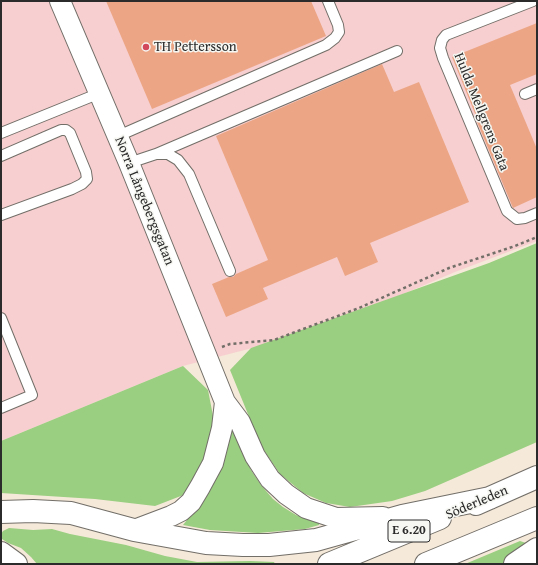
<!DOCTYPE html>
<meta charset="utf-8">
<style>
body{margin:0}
#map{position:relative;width:538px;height:565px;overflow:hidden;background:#f5e9d9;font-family:"Gentium Book Plus",serif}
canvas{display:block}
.frame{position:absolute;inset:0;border:2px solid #2b2b2b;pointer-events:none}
</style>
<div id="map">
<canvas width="538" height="565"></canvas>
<div class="frame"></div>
</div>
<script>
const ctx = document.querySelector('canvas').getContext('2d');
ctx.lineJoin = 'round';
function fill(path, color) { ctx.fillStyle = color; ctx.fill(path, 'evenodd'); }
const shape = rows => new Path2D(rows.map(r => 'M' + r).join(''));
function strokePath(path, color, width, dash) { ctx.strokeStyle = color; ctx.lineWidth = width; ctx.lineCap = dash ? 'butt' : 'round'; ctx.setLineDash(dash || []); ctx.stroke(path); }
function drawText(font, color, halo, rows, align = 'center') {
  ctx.font = font + ' "Gentium Book Plus",serif'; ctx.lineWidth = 3; ctx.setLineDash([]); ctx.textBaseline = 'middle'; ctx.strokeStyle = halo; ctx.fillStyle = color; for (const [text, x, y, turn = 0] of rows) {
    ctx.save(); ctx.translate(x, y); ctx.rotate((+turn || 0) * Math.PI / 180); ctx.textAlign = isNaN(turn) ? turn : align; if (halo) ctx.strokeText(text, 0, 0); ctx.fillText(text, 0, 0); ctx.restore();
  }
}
const built = shape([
 [1,1,537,1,537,241,455,272,314,332,183,366,1,441]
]);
const green = shape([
 [537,243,537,442,425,491,392,501,350,507,326,503,303,493,280,474,261,446,230,370,251,348,489,263],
 [183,366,208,390,214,421,211,447,186,494,155,506,95,499,1,493,1,441],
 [232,430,234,430,251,470,261,485,273,499,283,507,296,515,319,523,319,525,305,529,258,533,210,530,183,525,203,500],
 [9,528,33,530,52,529,70,534,126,545,165,556,197,562,250,561,274,562,275,564,37,564,31,557,21,548,8,543,2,539,1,534,3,531],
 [520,541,526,543,524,549,504,564,465,564]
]);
const building = shape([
 [106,1,311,1,326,36,152,109],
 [537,23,537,74,510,85,537,149,537,197,513,208,475,117,476,116,452,57],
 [382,64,394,92,419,82,469,202,370,243,378,262,345,276,337,257,263,288,268,299,226,317,212,284,229,277,233,277,236,274,268,260,216,136]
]);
const path = shape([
 [222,347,230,344,274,340,359,308,449,268,515,246,537,237]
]);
const service = shape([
 [533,1,446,35,442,40,440,48,443,58,507,211,517,219,525,218,537,213],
 [525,94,537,89],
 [1,133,100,93],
 [118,136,326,45,335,38,339,32,338,25,328,1],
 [156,154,397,51],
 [1,156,61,130,66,130,70,133,86,172,87,179,82,184,72,189,1,215],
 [129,163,156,154,168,154,178,160,189,174,230,271],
 [1,318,32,395,1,408]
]);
const minor = shape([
 [60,1,129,163,225,402,240,422,255,456,270,479,286,494,306,508,336,518,383,517],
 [134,530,171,516,181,511,191,502,200,487,213,463,222,428,225,402]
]);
const trunk = shape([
 [476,504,537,477],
 [1,512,33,511,71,513,134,530,206,543,243,545,269,545,316,540,402,516,490,498],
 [1,553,16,564],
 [329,564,440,518],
 [426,564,537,518],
 [515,564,537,549]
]);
const markers = [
 [146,47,4,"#d1495b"]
];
const shields = [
 [409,531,42]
];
const shieldNames = [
 ["E 6.20",409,531]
];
const poiNames = [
 ["TH Pettersson",154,47]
];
const streetNames = [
 ["Hulda Mellgrens Gata",481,112,68],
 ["Norra Långebergsgatan",144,201,68],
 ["Söderleden",477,503,-23]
];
fill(built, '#f7cfd0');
fill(green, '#9ace80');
fill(building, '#eca685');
strokePath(service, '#726e68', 12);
strokePath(minor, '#726e68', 22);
strokePath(trunk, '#726e68', 24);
strokePath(path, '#726e68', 2.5, [3, 3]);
strokePath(service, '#fff', 10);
strokePath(minor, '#fff', 20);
strokePath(trunk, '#fff', 22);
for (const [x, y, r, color] of markers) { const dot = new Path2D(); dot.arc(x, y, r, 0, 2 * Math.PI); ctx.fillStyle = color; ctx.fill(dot); strokePath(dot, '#f6f6f2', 1.5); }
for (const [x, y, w] of shields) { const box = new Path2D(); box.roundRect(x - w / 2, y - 11, w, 22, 3); ctx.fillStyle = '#f6f6f2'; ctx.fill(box); strokePath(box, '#2b2b2b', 1); }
drawText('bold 13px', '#2b2b2b', null, shieldNames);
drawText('14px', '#2b2b2b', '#f6f6f2', poiNames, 'left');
drawText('14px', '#2b2b2b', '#f6f6f2', streetNames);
</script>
